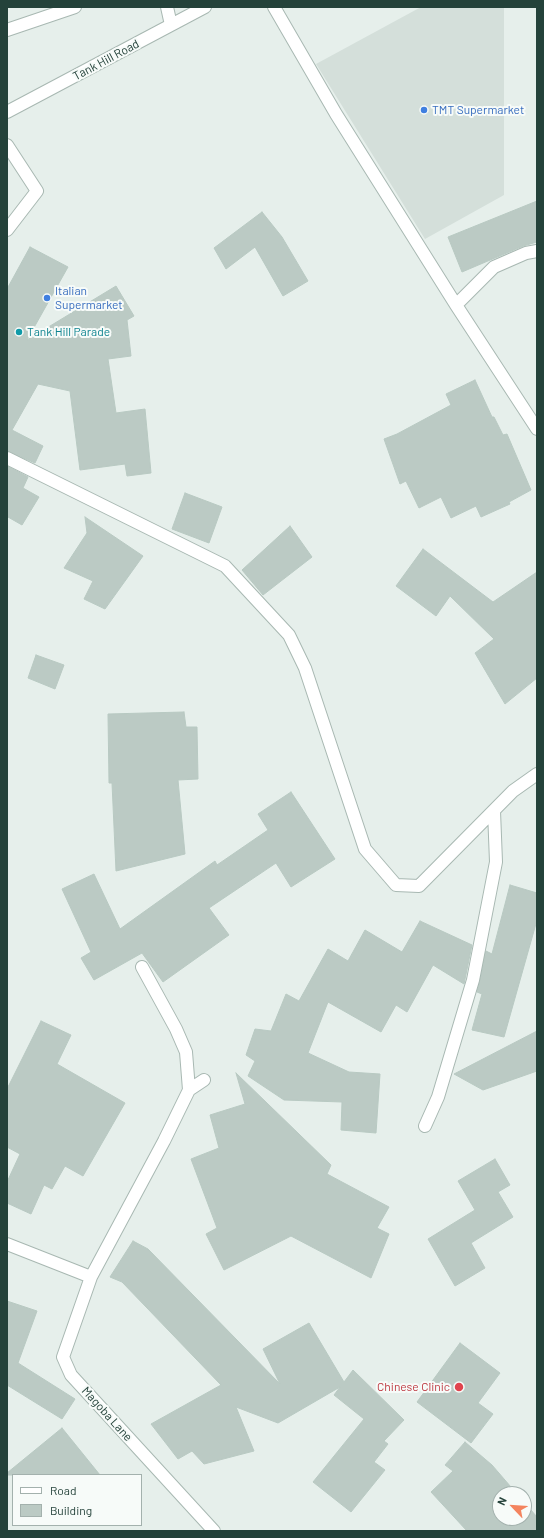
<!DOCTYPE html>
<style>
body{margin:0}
#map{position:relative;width:544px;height:1538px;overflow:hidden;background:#e6efeb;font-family:Barlow,sans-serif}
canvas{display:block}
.frame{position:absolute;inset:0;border:8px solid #24423a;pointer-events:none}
.legend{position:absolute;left:12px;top:1474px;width:130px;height:52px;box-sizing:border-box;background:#f7fbf9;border:1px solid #a3b1ad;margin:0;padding:5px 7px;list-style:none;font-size:12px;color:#24423a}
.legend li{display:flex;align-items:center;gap:8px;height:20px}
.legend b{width:20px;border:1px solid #a3b1ad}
.north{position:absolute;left:492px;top:1486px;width:40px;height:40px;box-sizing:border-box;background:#f7fbf9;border:1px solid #a3b1ad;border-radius:50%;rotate:295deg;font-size:11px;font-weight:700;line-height:16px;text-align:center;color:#24423a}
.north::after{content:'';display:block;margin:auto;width:14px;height:18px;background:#f4845f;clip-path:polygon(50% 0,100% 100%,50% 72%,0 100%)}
</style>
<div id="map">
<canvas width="544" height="1538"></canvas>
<div class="frame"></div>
<ul class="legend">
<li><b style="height:5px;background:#fff"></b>Road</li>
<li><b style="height:11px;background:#bbcac4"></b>Building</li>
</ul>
<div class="north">N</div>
</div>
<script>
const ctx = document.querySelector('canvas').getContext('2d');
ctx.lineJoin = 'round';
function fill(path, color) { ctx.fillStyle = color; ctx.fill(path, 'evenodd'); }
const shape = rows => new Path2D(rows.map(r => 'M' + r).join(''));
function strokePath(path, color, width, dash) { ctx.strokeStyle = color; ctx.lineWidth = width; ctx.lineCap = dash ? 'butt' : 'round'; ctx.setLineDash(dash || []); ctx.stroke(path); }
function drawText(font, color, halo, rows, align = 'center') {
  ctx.font = font + ' Barlow,sans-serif'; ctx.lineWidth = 4; ctx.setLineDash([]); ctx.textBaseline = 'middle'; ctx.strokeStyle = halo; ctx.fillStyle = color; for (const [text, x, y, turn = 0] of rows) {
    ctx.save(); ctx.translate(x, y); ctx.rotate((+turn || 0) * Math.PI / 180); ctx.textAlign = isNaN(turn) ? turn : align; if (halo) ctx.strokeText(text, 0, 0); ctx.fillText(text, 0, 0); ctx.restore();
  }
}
const built = shape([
 [421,7,504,7,504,195,425,239,316,64]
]);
const building = shape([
 [537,201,537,242,523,246,462,272,448,237,537,201],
 [262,212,282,237,308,281,283,296,255,247,226,269,214,248,262,212],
 [30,247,68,267,27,340,116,286,134,316,127,320,131,356,108,359,116,413,145,409,151,473,127,476,125,464,80,470,70,391,38,384,12,430,43,446,35,463,7,451,7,289,30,247],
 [475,380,492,417,494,417,503,435,507,434,531,490,509,502,510,504,481,517,476,506,451,518,441,497,419,508,406,481,400,484,384,439,397,434,451,405,446,394,475,380],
 [7,466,28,477,23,488,39,497,22,525,8,517,7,519,7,466],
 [185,493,222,507,209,543,172,529,185,493],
 [85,517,143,556,105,609,84,599,93,581,64,568,87,533,85,517],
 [290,526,312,557,263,595,242,570,290,526],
 [423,549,493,602,537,572,537,678,505,704,475,653,494,639,450,596,436,616,396,586,423,549],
 [36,655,64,665,55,689,28,678,36,655],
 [184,712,186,727,197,727,198,779,178,780,185,854,116,871,112,783,109,783,108,714,184,712],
 [291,792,335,859,291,887,276,863,209,908,229,935,163,982,142,953,94,980,81,958,91,952,62,889,94,874,120,929,215,861,217,865,268,830,258,814,291,792],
 [510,885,537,893,537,920,504,1037,472,1030,482,994,477,992,486,951,492,954,510,885],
 [420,921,472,945,464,984,433,965,407,1012,396,1005,381,1032,328,1002,308,1053,349,1072,380,1074,376,1133,341,1130,342,1102,284,1100,248,1076,255,1061,246,1055,255,1029,271,1031,286,994,299,1001,328,949,348,961,365,930,402,952,420,921],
 [41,1021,71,1035,57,1064,125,1103,83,1176,65,1166,52,1189,44,1185,31,1214,7,1203,7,1182,20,1154,7,1147,7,1089,41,1021],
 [537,1031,537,1071,483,1090,454,1074,537,1031],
 [236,1073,331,1165,327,1174,389,1207,377,1228,389,1234,371,1278,291,1236,224,1270,206,1234,217,1228,191,1159,219,1148,210,1115,245,1104,236,1073],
 [495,1159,510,1185,498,1192,513,1217,471,1243,485,1268,455,1286,428,1239,475,1210,458,1181,495,1159],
 [133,1241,148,1249,280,1384,263,1349,309,1323,344,1382,353,1370,404,1420,384,1441,388,1444,374,1462,385,1470,351,1512,313,1482,364,1419,334,1395,340,1387,278,1423,236,1407,254,1451,204,1464,192,1451,178,1459,151,1424,221,1385,122,1282,110,1277,133,1241],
 [7,1301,37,1311,18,1363,75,1399,62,1419,7,1385,7,1301],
 [460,1343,500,1373,478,1403,493,1414,471,1443,417,1402,460,1343],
 [62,1428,100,1475,7,1475,7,1473,62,1428],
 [465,1442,492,1465,517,1494,500,1494,500,1518,524,1518,524,1502,537,1517,537,1531,467,1531,431,1492,453,1471,445,1465,465,1442]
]);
const minor = shape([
 [167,7,171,25],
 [274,7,336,114,456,305,537,429],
 [7,30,75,7],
 [7,112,205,7],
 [7,145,37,191,7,230],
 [456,305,494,267,526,253,537,251],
 [7,458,225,566,289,635,305,668,365,849,396,885,419,886,513,791,537,774],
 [142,967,176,1029,186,1052,189,1090],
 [425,1126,438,1097,473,980,496,862,494,811],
 [7,1244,91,1277,63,1357,71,1375,214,1531],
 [91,1277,164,1141,189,1090,204,1080]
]);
const markers = [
 [424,110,4,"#3f7fe0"],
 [47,298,4,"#3f7fe0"],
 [19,332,4,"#0f9aa8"],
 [459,1387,5,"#e0444e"]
];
const streetNames = [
 ["Tank Hill Road",106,60,-28],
 ["Magoba Lane",107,1414,48]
];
const shopNames = [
 ["TMT Supermarket",432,110],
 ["Italian",55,291],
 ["Supermarket",55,305]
];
const cultureNames = [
 ["Tank Hill Parade",27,332]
];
const healthNames = [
 ["Chinese Clinic",450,1387]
];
fill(built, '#d4dfda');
fill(building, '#bbcac4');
strokePath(building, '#b8c9c2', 1);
strokePath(minor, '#a8b8b2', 14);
strokePath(minor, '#fff', 12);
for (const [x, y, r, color] of markers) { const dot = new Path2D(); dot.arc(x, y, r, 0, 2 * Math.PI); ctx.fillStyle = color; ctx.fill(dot); strokePath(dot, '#f7fbf9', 1.5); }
drawText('12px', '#24423a', '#f7fbf9', streetNames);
drawText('12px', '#366cbe', '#f7fbf9', shopNames, 'left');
drawText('12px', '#0d838f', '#f7fbf9', cultureNames, 'left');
drawText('12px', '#be3a42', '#f7fbf9', healthNames, 'right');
</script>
